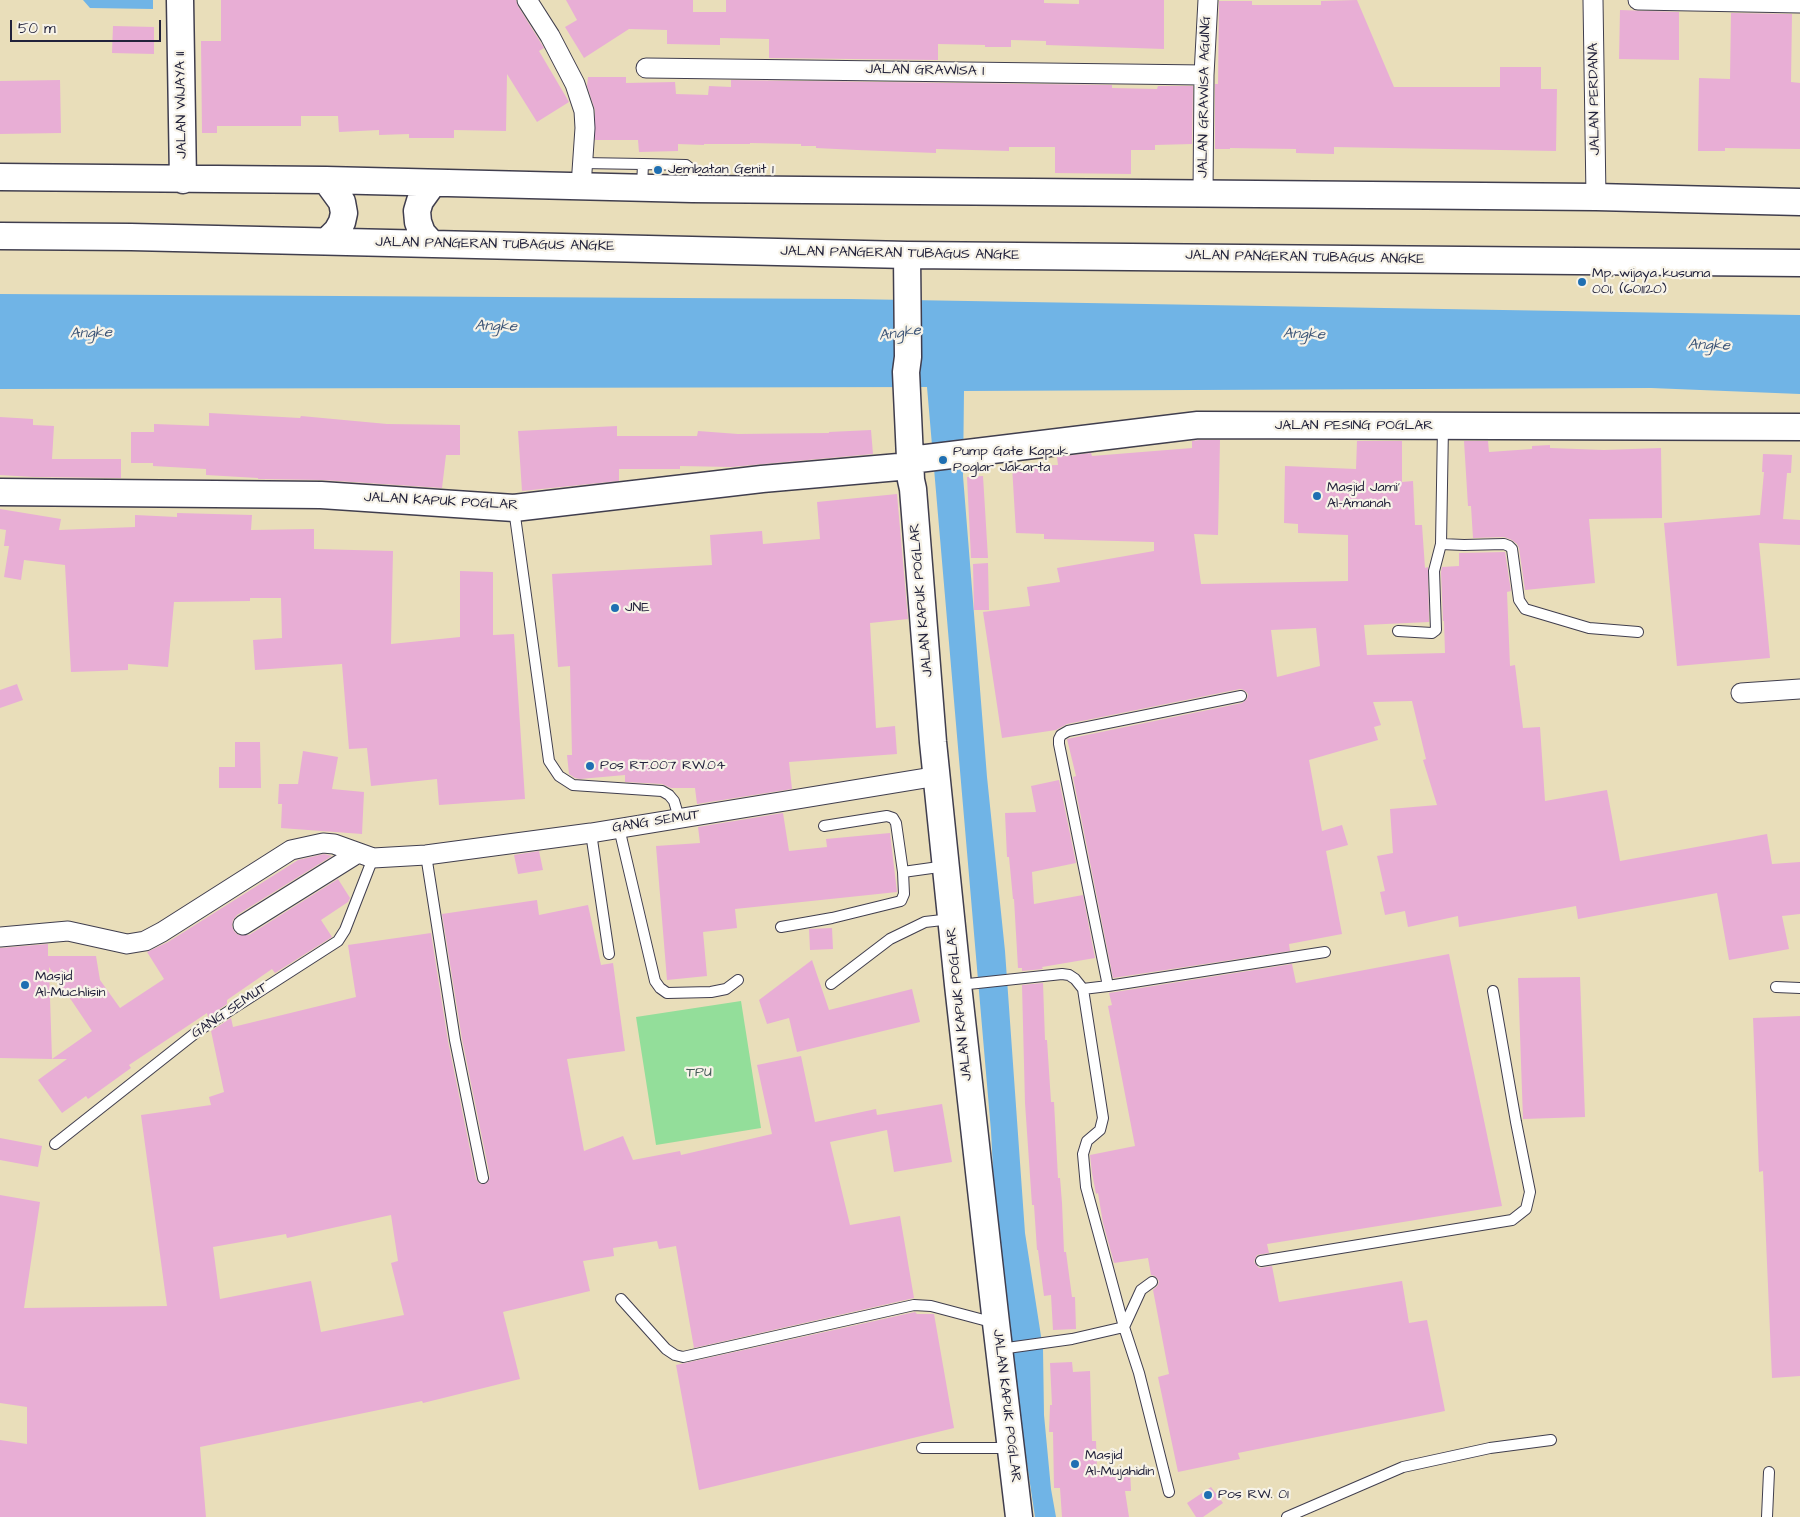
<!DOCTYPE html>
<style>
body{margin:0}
#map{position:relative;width:1800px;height:1517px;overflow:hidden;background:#e9deba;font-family:"Architects Daughter",sans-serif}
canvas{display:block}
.scale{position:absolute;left:10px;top:20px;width:151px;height:22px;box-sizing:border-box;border:2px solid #22223b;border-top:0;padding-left:6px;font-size:15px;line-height:18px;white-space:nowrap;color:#22223b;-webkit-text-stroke:4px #f7f3e8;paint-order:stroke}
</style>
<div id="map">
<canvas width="1800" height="1517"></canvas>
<div class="scale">50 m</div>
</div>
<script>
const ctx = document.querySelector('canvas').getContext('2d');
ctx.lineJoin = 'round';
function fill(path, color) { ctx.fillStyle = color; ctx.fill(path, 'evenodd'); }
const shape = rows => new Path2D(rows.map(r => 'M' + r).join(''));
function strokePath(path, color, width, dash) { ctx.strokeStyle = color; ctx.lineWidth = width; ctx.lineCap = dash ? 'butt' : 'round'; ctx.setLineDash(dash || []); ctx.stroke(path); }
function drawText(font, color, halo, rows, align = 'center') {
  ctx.font = font + ' "Architects Daughter",sans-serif'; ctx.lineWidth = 4.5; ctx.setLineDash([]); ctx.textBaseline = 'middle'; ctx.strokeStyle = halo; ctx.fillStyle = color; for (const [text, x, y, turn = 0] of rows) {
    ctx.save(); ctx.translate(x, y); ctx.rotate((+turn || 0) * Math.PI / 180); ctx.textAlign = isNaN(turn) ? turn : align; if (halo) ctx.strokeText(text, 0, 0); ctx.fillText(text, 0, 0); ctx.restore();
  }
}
const green = shape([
 [741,1001,761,1128,656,1145,636,1017]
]);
const water = shape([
 [83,0,153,0,153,9,90,8],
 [0,294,849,299,1800,315,1800,394,1651,388,964,391,963,476,987,777,1005,951,1025,1233,1043,1349,1044,1415,1051,1489,1056,1517,1035,1517,1011,1357,996,1227,991,1131,927,387,0,389]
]);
const building = shape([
 [221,0,516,0,518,6,544,48,539,51,569,102,537,122,507,74,506,131,454,130,454,138,409,138,409,134,379,135,379,130,339,132,338,116,301,116,301,126,217,126,217,133,202,133,201,41,221,41],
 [566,0,693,0,693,12,726,12,726,0,1044,0,1044,3,1079,4,1079,0,1164,0,1164,49,1046,45,1046,41,1011,40,1011,47,985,47,985,45,938,44,938,60,769,58,769,39,720,38,720,45,667,44,667,30,629,29,584,58,565,27,577,20],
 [1357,0,1394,87,1500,87,1500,67,1541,67,1541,89,1557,89,1556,151,1334,147,1334,154,1296,153,1296,149,1230,148,1230,149,1215,149,1215,84,1218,84,1219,1,1252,1,1252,5,1321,5,1321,1],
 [1620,10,1679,12,1679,60,1619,59],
 [1731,13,1792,14,1791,82,1800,83,1800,149,1725,148,1725,151,1698,151,1699,78,1730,79],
 [113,26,154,27,154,54,112,53],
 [588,77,626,77,626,83,675,82,676,94,708,95,709,86,731,87,731,80,1112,85,1112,88,1157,89,1158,86,1193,86,1192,144,1155,145,1155,150,1131,150,1131,174,1055,173,1055,147,1009,147,1009,151,936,149,936,153,857,150,816,148,816,146,801,146,801,144,750,143,750,144,704,144,704,145,678,144,678,151,639,152,638,140,595,140,595,110,587,86],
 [60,80,61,133,0,134,0,81],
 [209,413,300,418,301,416,387,424,460,425,460,455,446,455,442,488,322,480,258,479,258,478,206,475,206,469,153,466,153,463,131,463,131,432,154,432,154,424,209,426],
 [0,417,33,419,33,425,54,426,52,459,121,459,121,478,34,477,0,475],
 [617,426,617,436,697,436,698,431,738,434,829,433,829,432,871,430,873,454,731,467,680,466,680,469,619,469,619,481,522,491,518,431],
 [1199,440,1220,440,1218,535,1194,534,1201,584,1348,581,1348,535,1298,533,1298,524,1284,523,1285,466,1356,469,1357,441,1402,441,1402,482,1413,481,1415,525,1422,525,1425,568,1428,567,1429,622,1364,625,1367,655,1445,653,1444,621,1443,621,1441,572,1442,567,1459,566,1459,553,1505,552,1511,591,1507,592,1510,666,1515,665,1523,728,1540,727,1545,801,1607,790,1620,861,1767,834,1772,864,1800,862,1800,914,1782,916,1789,949,1729,960,1717,893,1578,919,1576,906,1459,927,1458,916,1408,927,1405,911,1385,915,1380,892,1385,891,1377,856,1393,853,1390,809,1437,805,1423,760,1426,759,1412,701,1373,702,1381,725,1374,727,1378,740,1309,760,1322,831,1342,825,1348,845,1326,851,1342,934,1289,944,1290,951,1113,978,1073,777,1076,776,1067,739,1242,703,1247,699,1248,694,1244,690,1240,689,1067,724,1056,730,1002,738,983,612,1030,606,1027,587,1060,582,1057,568,1154,551,1154,542,1044,539,1044,534,1016,533,1012,466,1058,465,1057,457,1091,453,1092,456,1192,448,1192,441],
 [1316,628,1320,666,1277,677,1271,630],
 [1464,441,1488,441,1489,452,1532,449,1532,446,1550,445,1550,448,1604,450,1661,448,1662,518,1589,519,1595,583,1525,590,1519,548,1517,544,1512,540,1504,537,1473,538,1471,506,1468,506],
 [1763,454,1792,455,1791,473,1787,473,1783,519,1800,520,1800,545,1759,543,1770,658,1677,666,1664,523,1760,515,1764,472,1762,472],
 [983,476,988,558,971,558,967,477],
 [897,494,908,619,870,623,876,728,895,726,897,754,789,762,792,789,697,804,695,788,671,788,662,784,625,782,625,775,580,779,575,778,569,774,567,755,572,755,570,666,558,667,552,574,712,565,710,535,762,531,763,544,820,539,817,502],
 [0,509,61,519,59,530,135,527,135,515,177,517,177,513,252,515,251,530,314,529,314,549,393,551,391,644,460,637,460,571,493,572,493,635,514,634,525,799,439,805,437,779,371,786,367,748,349,749,342,664,255,670,253,640,282,638,281,598,250,598,250,601,174,602,168,667,128,664,128,670,71,672,65,565,24,560,21,580,4,577,9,546,4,546,6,530,0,529],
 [988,563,989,610,974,610,973,564],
 [17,684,23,700,0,708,0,690],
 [235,742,260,742,261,788,219,788,219,767,235,767],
 [303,751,338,757,332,789,364,792,362,834,281,828,282,804,278,804,279,784,298,784],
 [1059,780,1076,863,1032,872,1034,904,1083,895,1095,958,1042,967,1043,969,1022,971,1022,968,1018,968,1014,899,1013,899,1009,857,1007,857,1005,813,1036,812,1031,786],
 [783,813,789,851,827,847,826,839,890,833,897,892,735,909,737,928,703,932,707,976,667,980,656,846,700,843,698,827],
 [539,851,543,870,518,874,514,855],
 [324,854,332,856,237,915,233,920,232,926,234,931,238,935,249,935,338,879,350,898,348,902,321,920,332,937,275,973,272,969,227,1000,227,1004,208,1017,207,1013,129,1065,131,1068,88,1099,86,1096,62,1113,38,1080,67,1059,52,1059,92,1031,49,967,52,1059,0,1058,0,948,48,944,48,956,96,956,100,980,120,1008,164,979,147,952,168,942,298,860],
 [537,900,539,915,588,905,601,965,613,963,625,1051,567,1059,584,1151,623,1136,633,1160,680,1151,681,1155,772,1134,757,1065,801,1056,815,1122,876,1109,877,1115,942,1104,952,1162,894,1172,887,1130,830,1142,850,1225,900,1216,914,1298,694,1348,676,1246,659,1249,657,1241,613,1248,614,1256,583,1261,590,1291,503,1312,520,1379,423,1403,422,1401,200,1447,206,1517,0,1517,0,1440,27,1444,27,1407,0,1403,0,1195,40,1202,24,1308,167,1306,141,1115,211,1105,209,1097,224,1092,211,1031,231,1018,233,1027,356,997,348,945,431,933,448,1041,476,1179,480,1184,487,1183,490,1177,462,1039,442,914],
 [391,1215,398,1261,391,1263,404,1315,321,1332,311,1281,220,1299,213,1247,286,1234,287,1238],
 [832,928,833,949,810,950,809,929],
 [1449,954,1502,1206,1267,1244,1269,1253,1257,1255,1254,1262,1259,1268,1272,1266,1279,1302,1402,1281,1409,1323,1427,1320,1445,1411,1238,1453,1240,1459,1178,1472,1158,1377,1169,1374,1153,1290,1158,1285,1159,1281,1155,1276,1151,1275,1148,1258,1114,1263,1103,1223,1098,1193,1096,1194,1092,1173,1090,1155,1135,1146,1108,1006,1112,1005,1109,993,1292,964,1296,983],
 [812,960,829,1010,912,989,920,1022,797,1052,789,1018,767,1024,759,1000],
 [1580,977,1585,1117,1523,1119,1518,978],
 [1043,983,1045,1040,1047,1040,1051,1102,1054,1102,1058,1178,1060,1178,1062,1203,1064,1252,1066,1252,1072,1297,1075,1297,1076,1329,1053,1330,1051,1295,1044,1296,1038,1250,1037,1250,1034,1205,1032,1205,1025,1103,1022,985],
 [1800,1016,1800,1376,1772,1378,1763,1171,1759,1172,1753,1018],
 [0,1138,42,1146,38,1167,0,1160],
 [915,1312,917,1314,934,1314,954,1428,699,1490,676,1365],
 [1072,1362,1073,1372,1090,1371,1092,1441,1096,1441,1097,1470,1130,1469,1131,1491,1125,1491,1129,1517,1062,1517,1060,1488,1054,1488,1053,1432,1049,1432,1050,1405,1052,1405,1050,1363],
 [1211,1487,1223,1503,1203,1517,1196,1517,1187,1503]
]);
const lane = shape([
 [582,163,643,164,642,187],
 [643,164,686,165,691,169,693,175,692,188],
 [1443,426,1441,544,1464,545,1504,544,1509,546,1512,549,1519,600,1525,609,1589,628,1638,632],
 [514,509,549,761,559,776,573,785,662,791,669,795,674,801,679,818],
 [1398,631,1432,633,1436,630,1434,571,1441,544],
 [824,826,887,816,893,818,896,823,903,872,946,866],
 [619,828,655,981,660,988,667,993,711,992,726,989,738,980],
 [591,833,609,954],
 [426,855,455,1040,483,1178],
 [781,927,832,918,901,901,904,894,903,872],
 [831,984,890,939,925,922,951,919],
 [959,985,1062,974,1069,975,1075,979,1083,989,1108,986,1325,952],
 [1108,986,1059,744,1059,739,1061,735,1068,731,1241,696],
 [1776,987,1800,988],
 [1083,989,1103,1118,1100,1130,1087,1141,1083,1154,1086,1187,1124,1327,1139,1373,1169,1492],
 [55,1144,198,1031,338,941,345,930,373,858],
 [1261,1261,1512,1220,1526,1209,1530,1192,1516,1122,1493,991],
 [621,1299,666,1349,675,1355,683,1357,914,1305,931,1306,995,1323],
 [1000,1349,1072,1339,1124,1327,1141,1290,1152,1282],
 [922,1448,1010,1448],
 [1287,1517,1403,1467,1490,1448,1551,1440],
 [1767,1517,1769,1472]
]);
const street = shape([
 [527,0,550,36,575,84,584,111,585,128,581,186],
 [1593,0,1596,197],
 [1638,0,1800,3],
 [646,68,1204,75],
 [1203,194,1204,75,1208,0],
 [1741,693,1800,689],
 [243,925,358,853],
 [0,937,68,931,127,944,145,941,162,932,291,850,323,843,334,844,373,858,426,855,591,833,938,776]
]);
const secondary = shape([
 [180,0,183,180],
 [0,177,326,180,692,189,1596,197,1800,202],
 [326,180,342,202,344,213,342,222,337,231,327,241],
 [0,236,131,237,907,255,1800,263],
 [432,244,422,233,418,222,417,211,420,201,433,183],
 [907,255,908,357,906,372,911,480,913,489,933,742,958,985,996,1323,1019,1517],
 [910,460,1198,425,1800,427],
 [0,492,321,495,514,508,762,479,910,466]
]);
const markers = [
 [658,170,5,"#1f6fb2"],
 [1582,282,5,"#1f6fb2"],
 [943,460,5,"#1f6fb2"],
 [1317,496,5,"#1f6fb2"],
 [615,608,5,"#1f6fb2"],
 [590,766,5,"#1f6fb2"],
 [25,985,5,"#1f6fb2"],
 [1075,1464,5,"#1f6fb2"],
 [1208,1495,5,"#1f6fb2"]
];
const streetNames = [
 ["JALAN GRAWISA I",925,71,1],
 ["JALAN GRAWISA AGUNG",1205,97,-89],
 ["JALAN PERDANA",1595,99,-91],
 ["JALAN WIJAYA II",182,105,-91],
 ["JALAN PANGERAN TUBAGUS ANGKE",495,245,1],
 ["JALAN PANGERAN TUBAGUS ANGKE",900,254,1],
 ["JALAN PANGERAN TUBAGUS ANGKE",1305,258,1],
 ["JALAN PESING POGLAR",1354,426],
 ["JALAN KAPUK POGLAR",441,502,3],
 ["JALAN KAPUK POGLAR",922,600,-95],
 ["GANG SEMUT",656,822,-9],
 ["JALAN KAPUK POGLAR",960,1004,-96],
 ["GANG SEMUT",230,1011,-34],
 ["JALAN KAPUK POGLAR",1006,1406,83]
];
const poiNames = [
 ["Jembatan Genit 1",668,170],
 ["Mp. wijaya kusuma",1592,274],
 ["001, (601120)",1592,290],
 ["Pump Gate Kapuk",953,452],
 ["Poglar Jakarta",953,468],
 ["Masjid Jami'",1327,488],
 ["Al-Amanah",1327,504],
 ["JNE",625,608],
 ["Pos RT.007 RW.04",600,766],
 ["Masjid",35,977],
 ["Al-Muchlisin",35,993],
 ["Masjid",1085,1456],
 ["Al-Mujahidin",1085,1472],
 ["Pos RW. 01",1218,1495]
];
const parkNames = [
 ["TPU",699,1073]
];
const waterNames = [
 ["Angke",496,327,2],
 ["Angke",91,334,-2],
 ["Angke",900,334,-8],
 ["Angke",1304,335,2],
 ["Angke",1709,346,2]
];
fill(green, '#93de9a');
fill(water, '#70b4e6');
fill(building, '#e8aed5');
strokePath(lane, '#403e4e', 12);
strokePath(street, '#403e4e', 21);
strokePath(secondary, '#403e4e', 29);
strokePath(lane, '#fff', 10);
strokePath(street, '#fff', 19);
strokePath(secondary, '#fff', 26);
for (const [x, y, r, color] of markers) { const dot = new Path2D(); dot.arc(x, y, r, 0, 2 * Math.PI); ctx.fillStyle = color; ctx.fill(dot); strokePath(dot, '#f7f3e8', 2); }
drawText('14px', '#22223b', '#f7f3e8', streetNames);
drawText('14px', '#22223b', '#f7f3e8', poiNames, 'left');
drawText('14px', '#445a58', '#f7f3e8', parkNames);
drawText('italic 15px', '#3d5577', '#f7f3e8', waterNames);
</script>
